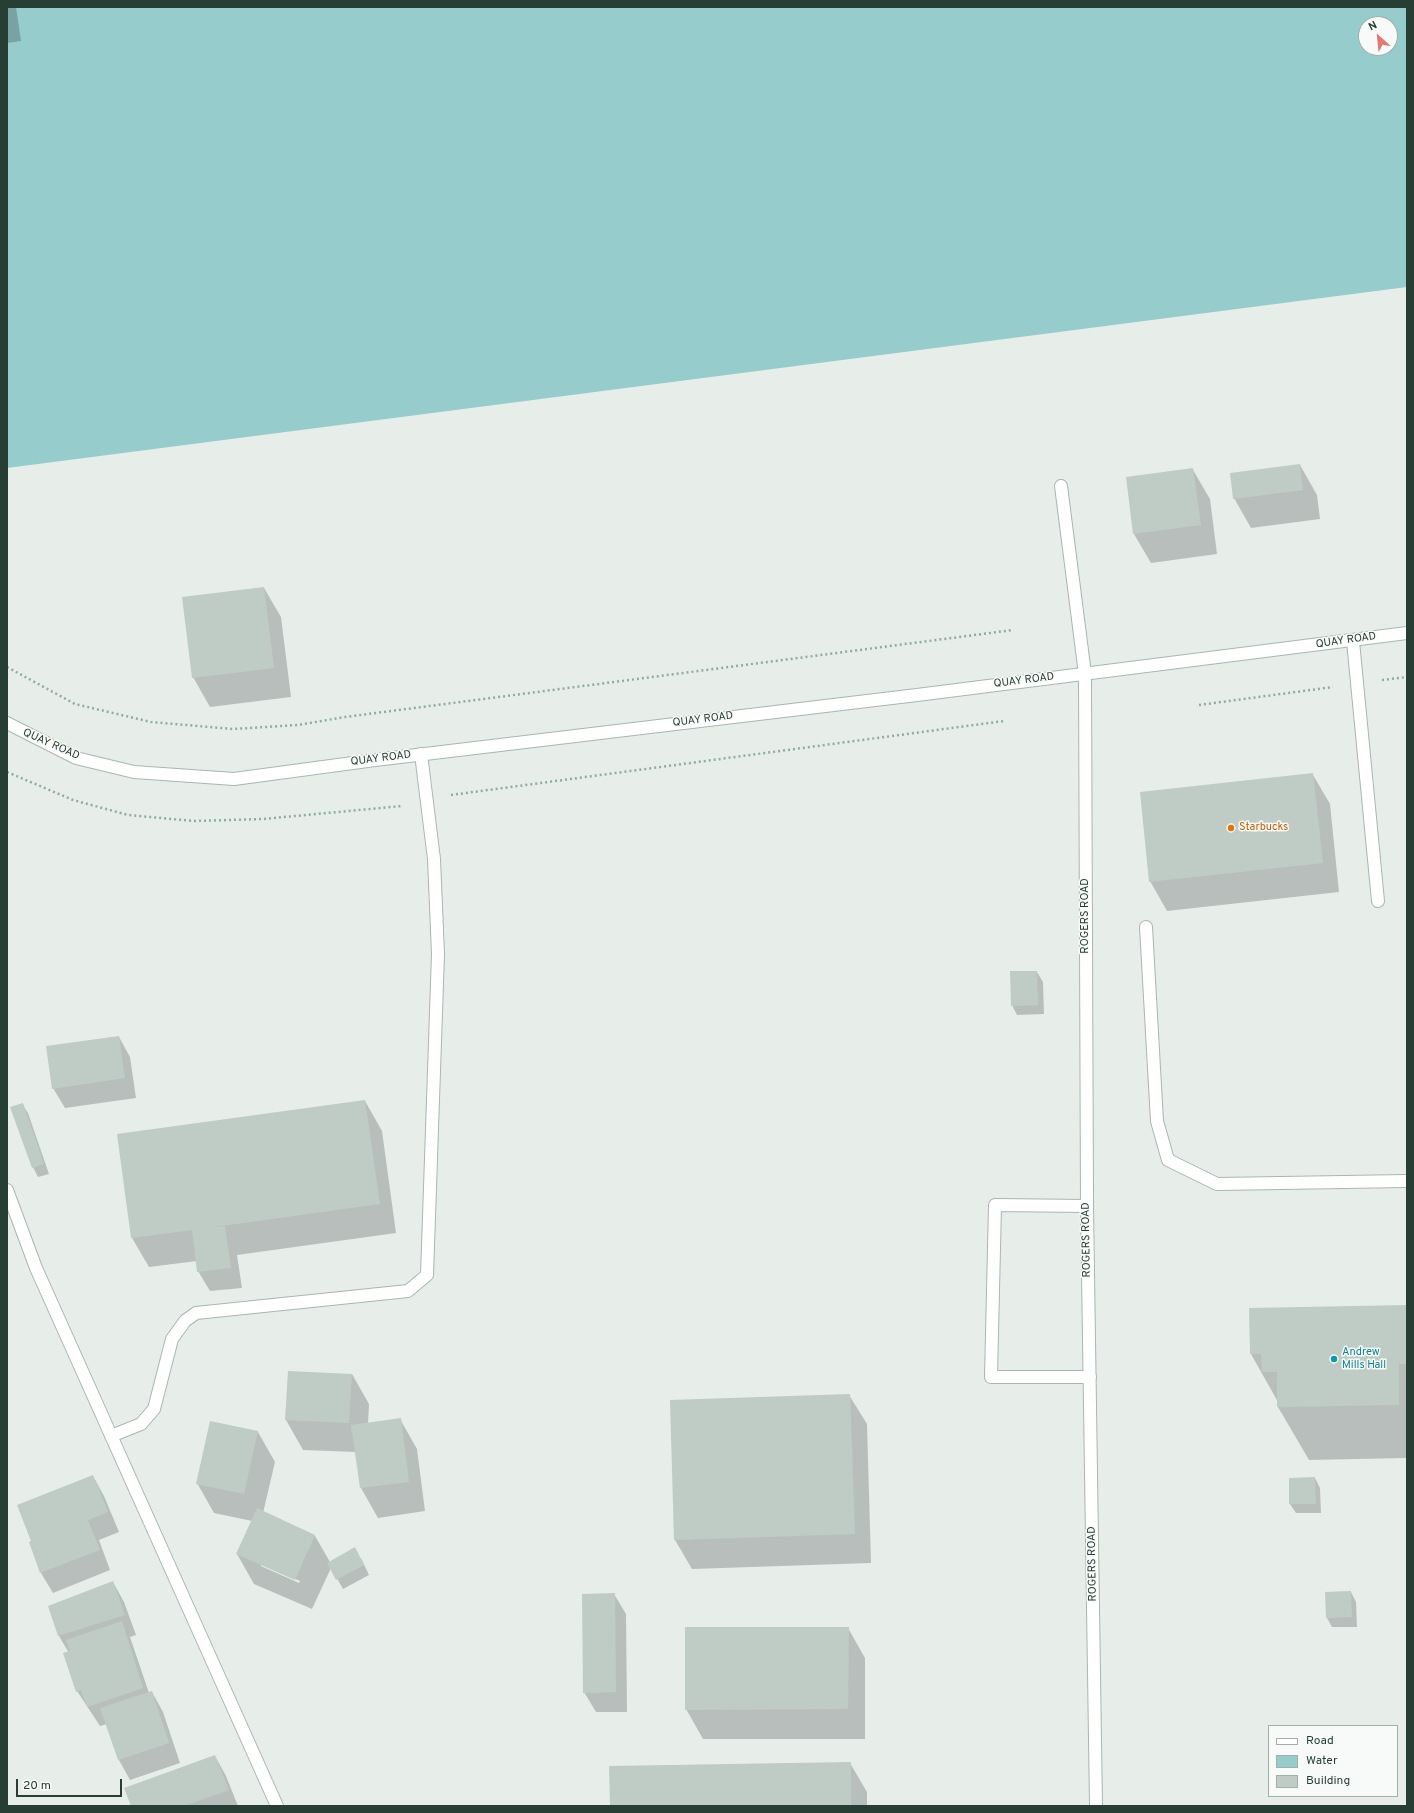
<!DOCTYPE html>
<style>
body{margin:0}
#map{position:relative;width:1414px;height:1813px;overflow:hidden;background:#e7eeea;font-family:Overpass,sans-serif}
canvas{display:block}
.frame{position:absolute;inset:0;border:8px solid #273e34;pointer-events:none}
.legend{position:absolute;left:1268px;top:1725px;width:130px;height:72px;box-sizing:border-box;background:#f7faf8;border:1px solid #a4afaa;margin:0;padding:5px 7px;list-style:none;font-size:12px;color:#273e34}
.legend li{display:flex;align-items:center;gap:8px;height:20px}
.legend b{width:20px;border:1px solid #a4afaa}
.north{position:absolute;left:1358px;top:16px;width:40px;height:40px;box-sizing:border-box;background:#f7faf8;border:1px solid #a4afaa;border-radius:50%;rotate:333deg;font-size:11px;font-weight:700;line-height:16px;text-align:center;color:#273e34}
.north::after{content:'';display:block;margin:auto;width:14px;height:18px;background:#e37970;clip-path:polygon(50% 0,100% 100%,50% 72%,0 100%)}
.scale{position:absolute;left:16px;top:1779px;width:106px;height:18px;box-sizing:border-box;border:2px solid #273e34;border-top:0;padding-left:5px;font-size:12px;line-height:14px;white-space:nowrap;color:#273e34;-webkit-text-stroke:3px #f7faf8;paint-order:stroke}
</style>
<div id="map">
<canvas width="1414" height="1813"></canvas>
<div class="frame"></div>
<ul class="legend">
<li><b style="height:5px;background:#fff"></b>Road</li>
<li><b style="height:11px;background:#96cccb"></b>Water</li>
<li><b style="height:11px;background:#bfcbc5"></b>Building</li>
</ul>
<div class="north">N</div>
<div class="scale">20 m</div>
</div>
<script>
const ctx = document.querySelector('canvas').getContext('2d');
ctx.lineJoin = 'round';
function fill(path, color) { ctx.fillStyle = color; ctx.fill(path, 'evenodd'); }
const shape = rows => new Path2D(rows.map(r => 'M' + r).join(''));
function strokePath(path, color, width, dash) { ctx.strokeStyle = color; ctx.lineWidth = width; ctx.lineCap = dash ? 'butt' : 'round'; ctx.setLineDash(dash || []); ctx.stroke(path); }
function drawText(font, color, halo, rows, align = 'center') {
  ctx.font = font + ' Overpass,sans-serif'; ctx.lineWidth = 3; ctx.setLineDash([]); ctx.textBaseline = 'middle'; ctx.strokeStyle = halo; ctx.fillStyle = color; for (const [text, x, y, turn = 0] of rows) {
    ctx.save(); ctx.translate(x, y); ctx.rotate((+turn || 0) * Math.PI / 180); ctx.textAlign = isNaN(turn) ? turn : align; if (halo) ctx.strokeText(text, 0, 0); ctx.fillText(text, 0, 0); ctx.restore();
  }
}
const water = shape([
 [7,7,1407,7,1407,287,7,468],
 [1366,24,1390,24,1390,48,1366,48]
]);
const shadow = shape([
 [7,7,16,7,21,41,7,43],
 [1300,465,1317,495,1320,519,1251,528,1234,498],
 [1193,470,1210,499,1217,554,1151,563,1134,534],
 [264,588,281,617,291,697,210,707,193,677],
 [1313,775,1330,804,1339,892,1167,911,1150,881],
 [1037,972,1043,982,1044,1014,1017,1015,1012,1005],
 [119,1037,130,1057,136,1098,65,1108,53,1088],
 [365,1101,382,1131,396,1233,237,1255,242,1288,210,1291,198,1271,197,1261,149,1267,132,1238],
 [22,1104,28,1113,49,1174,38,1177,33,1167],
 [1407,1306,1407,1458,1309,1460,1278,1407,1278,1402,1251,1354,1250,1309],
 [352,1374,369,1404,368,1424,400,1419,417,1449,425,1511,378,1518,361,1488,356,1452,303,1450,286,1420],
 [849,1395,867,1424,871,1563,692,1569,675,1540],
 [258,1432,275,1462,263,1513,315,1536,330,1562,361,1558,369,1575,343,1589,331,1568,312,1609,254,1584,237,1554,252,1521,214,1513,197,1483],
 [261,1564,300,1581,299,1583,261,1566],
 [93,1476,104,1496,119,1532,99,1540,110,1570,53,1593,41,1573,30,1543],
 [1315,1478,1320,1488,1321,1513,1296,1513,1290,1504],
 [113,1582,124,1602,136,1635,130,1637,149,1693,152,1692,163,1712,180,1763,130,1780,119,1760,107,1724,100,1726,77,1691,69,1653,59,1636,49,1607],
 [1351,1592,1356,1602,1357,1627,1332,1627,1327,1618],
 [614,1594,626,1614,627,1712,596,1712,584,1692],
 [848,1628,865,1658,865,1739,703,1739,686,1709],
 [215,1756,226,1776,238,1806,132,1806],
 [850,1763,867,1792,867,1806,611,1806]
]);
const building = shape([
 [1300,464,1303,490,1233,499,1230,473],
 [1193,468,1201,525,1133,534,1126,477],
 [264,587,274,668,192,678,182,597],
 [1313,773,1323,863,1149,882,1140,792],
 [1010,971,1037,971,1038,1005,1011,1006],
 [119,1036,125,1078,52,1089,46,1046],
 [365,1100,380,1204,207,1228,225,1226,231,1268,197,1272,192,1230,131,1238,117,1134],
 [23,1103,44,1164,32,1168,10,1107],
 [1407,1305,1407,1364,1399,1364,1399,1405,1277,1407,1277,1372,1262,1372,1261,1354,1250,1354,1249,1308],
 [288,1371,352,1374,349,1423,285,1420],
 [850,1394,855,1534,674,1540,670,1400],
 [401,1418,409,1482,360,1488,351,1425],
 [210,1421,258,1431,244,1494,196,1484],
 [93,1475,108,1512,88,1520,100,1550,40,1573,29,1542,31,1541,17,1505],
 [1315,1477,1316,1504,1289,1504,1289,1478],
 [257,1508,315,1535,295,1580,236,1554],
 [355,1547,364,1565,336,1580,327,1563],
 [113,1581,125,1615,58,1636,48,1606],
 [1351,1591,1352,1617,1326,1618,1325,1592],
 [615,1593,616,1692,583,1693,582,1594],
 [122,1621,143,1688,87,1707,81,1690,76,1692,63,1653,70,1651,66,1640],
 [685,1627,849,1627,848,1709,685,1710],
 [152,1691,169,1743,118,1760,100,1708],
 [215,1755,229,1790,184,1806,131,1806,124,1788],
 [851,1762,851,1806,610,1806,609,1766]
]);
const path = shape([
 [7,667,75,704,151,722,233,729,298,725,345,717,1013,630],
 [1382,680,1407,677],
 [1199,705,1333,687],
 [7,772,73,800,128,815,194,821,263,819,402,806],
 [451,795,1004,721]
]);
const lane = shape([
 [1061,486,1085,674],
 [1353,641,1378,901],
 [1146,927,1157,1121,1168,1160,1217,1184,1407,1181],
 [7,1190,36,1268,277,1806],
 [1087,1206,995,1205,991,1377,1090,1377],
 [111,1436,141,1424,154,1409,172,1339,185,1321,196,1313,408,1291,427,1275,438,954,434,859,421,754]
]);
const secondary = shape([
 [1085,674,1087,1206,1096,1806],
 [7,723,76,758,134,772,234,779,375,760,917,695,1407,633]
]);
const markers = [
 [1231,828,4,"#e8710a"],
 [1334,1359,4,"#0f9aa8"]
];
const streetNames = [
 ["QUAY ROAD",1346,641,-8],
 ["QUAY ROAD",1024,681,-7],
 ["QUAY ROAD",703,720,-7],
 ["QUAY ROAD",51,745,24],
 ["QUAY ROAD",381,759,-7],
 ["ROGERS ROAD",1086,916,-90],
 ["ROGERS ROAD",1087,1240,-91],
 ["ROGERS ROAD",1093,1564,-91]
];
const foodNames = [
 ["Starbucks",1239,828]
];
const cultureNames = [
 ["Andrew",1342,1353],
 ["Mills Hall",1342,1366]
];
fill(water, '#96cccb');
fill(shadow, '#0003');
fill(building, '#bfcbc5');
strokePath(lane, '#aab6b0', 14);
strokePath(secondary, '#a6b8af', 14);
strokePath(path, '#8bae9d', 2.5, [2, 3]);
strokePath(lane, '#fff', 12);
strokePath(secondary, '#fff', 12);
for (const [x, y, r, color] of markers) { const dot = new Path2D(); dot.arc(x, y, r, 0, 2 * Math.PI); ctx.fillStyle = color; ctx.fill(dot); strokePath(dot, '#f7faf8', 1.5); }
drawText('11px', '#273e34', '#f7faf8', streetNames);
drawText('11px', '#c56008', '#f7faf8', foodNames, 'left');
drawText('11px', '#0d838f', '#f7faf8', cultureNames, 'left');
</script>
